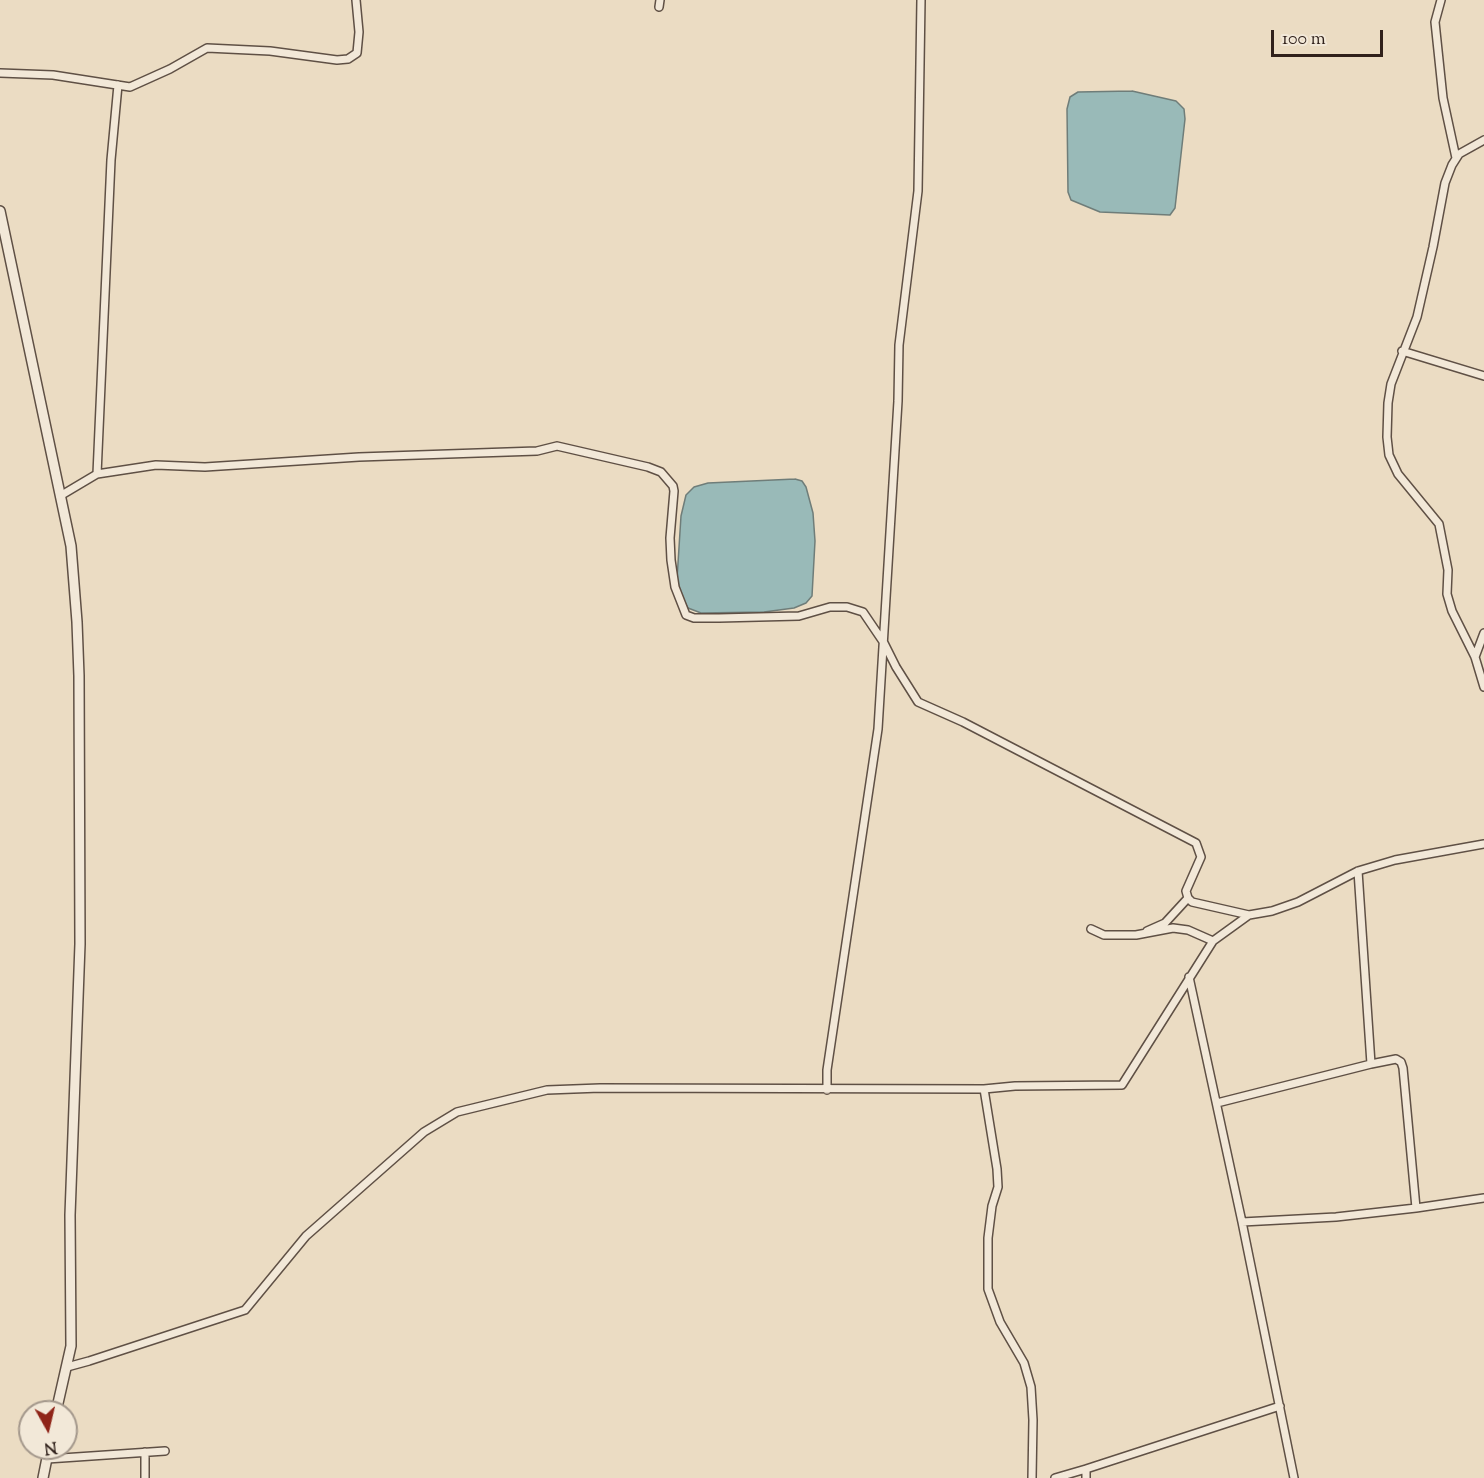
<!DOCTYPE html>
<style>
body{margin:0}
#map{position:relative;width:1484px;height:1478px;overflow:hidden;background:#ebdcc3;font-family:"Sorts Mill Goudy",serif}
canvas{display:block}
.north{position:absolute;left:18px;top:1400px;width:60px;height:60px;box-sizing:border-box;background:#f2e8d8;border:2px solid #a4988c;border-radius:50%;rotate:172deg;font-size:16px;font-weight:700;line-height:24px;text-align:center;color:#30211b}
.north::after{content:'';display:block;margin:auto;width:21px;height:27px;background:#8f2418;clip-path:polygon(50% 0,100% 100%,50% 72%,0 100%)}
.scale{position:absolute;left:1271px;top:30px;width:112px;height:27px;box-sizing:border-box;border:3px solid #30211b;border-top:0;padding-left:8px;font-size:18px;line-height:21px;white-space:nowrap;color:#30211b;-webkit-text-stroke:4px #f2e8d8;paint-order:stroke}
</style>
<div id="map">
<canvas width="1484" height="1478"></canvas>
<div class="north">N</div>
<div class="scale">100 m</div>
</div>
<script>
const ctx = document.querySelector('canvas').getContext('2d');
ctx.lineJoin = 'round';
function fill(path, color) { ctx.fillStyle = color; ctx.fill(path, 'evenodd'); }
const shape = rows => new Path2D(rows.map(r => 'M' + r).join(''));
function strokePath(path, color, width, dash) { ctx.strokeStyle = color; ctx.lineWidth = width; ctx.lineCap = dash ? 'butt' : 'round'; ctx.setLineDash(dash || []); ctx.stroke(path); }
const water = shape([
 [1132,91,1176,101,1184,109,1185,119,1175,208,1170,215,1100,212,1071,200,1068,192,1067,109,1070,97,1078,92,1132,91],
 [795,479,802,481,806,487,813,513,815,541,812,596,806,603,794,608,764,612,701,613,688,608,682,598,677,579,681,516,686,495,694,487,708,483,795,479]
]);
const minor = shape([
 [1441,0,1435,22,1443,98,1456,158],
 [659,7,660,0],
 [0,73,53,75,130,87,170,69,207,48,270,51,337,60,348,59,357,53,359,32,356,0],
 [1484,140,1459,154,1452,165,1445,183,1433,247,1417,317,1391,384,1388,403,1387,437,1389,455,1398,474,1439,524,1448,570,1447,594,1452,611,1475,657,1484,687],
 [1402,351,1484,376],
 [97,474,111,160,118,85],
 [60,496,97,474,156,465,205,467,359,457,537,451,557,446,648,467,661,472,673,486,674,491,670,538,671,560,675,587,686,615,694,618,719,618,799,616,830,607,847,607,863,612,884,643,896,667,918,702,963,722,1196,843,1201,857,1186,891,1188,898,1192,902,1249,915],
 [1475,657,1484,633],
 [1091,929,1104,935,1136,935,1173,928,1188,930,1213,941],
 [1147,931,1165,923,1188,898],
 [1189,977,1242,1222,1294,1478],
 [1371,1064,1396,1059,1401,1062,1403,1068,1416,1208,1484,1198],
 [984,1089,997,1169,998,1187,992,1206,988,1238,988,1289,1000,1322,1024,1363,1031,1387,1033,1420,1032,1478],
 [827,1090,827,1070,878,729,898,401,899,345,918,191,921,0],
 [1217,1103,1371,1064,1358,871],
 [1242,1222,1336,1217,1416,1208],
 [67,1367,89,1361,245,1310,306,1236,424,1132,457,1112,547,1090,600,1088,984,1089,1015,1086,1122,1085,1213,941,1249,915,1272,911,1298,902,1358,871,1395,860,1484,844],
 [47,1459,165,1451],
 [1086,1469,1280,1406],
 [145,1478,145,1452],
 [1055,1478,1086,1469,1086,1478]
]);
const tertiary = shape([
 [0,211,71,546,77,622,79,676,80,944,70,1215,71,1346,56,1412],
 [43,1478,49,1448]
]);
fill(water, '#99bab8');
strokePath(water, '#6f7d79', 1.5);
strokePath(minor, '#5f5045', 10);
strokePath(tertiary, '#5f5045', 12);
strokePath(minor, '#f2e8d8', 7);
strokePath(tertiary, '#f2e8d8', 9);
</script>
